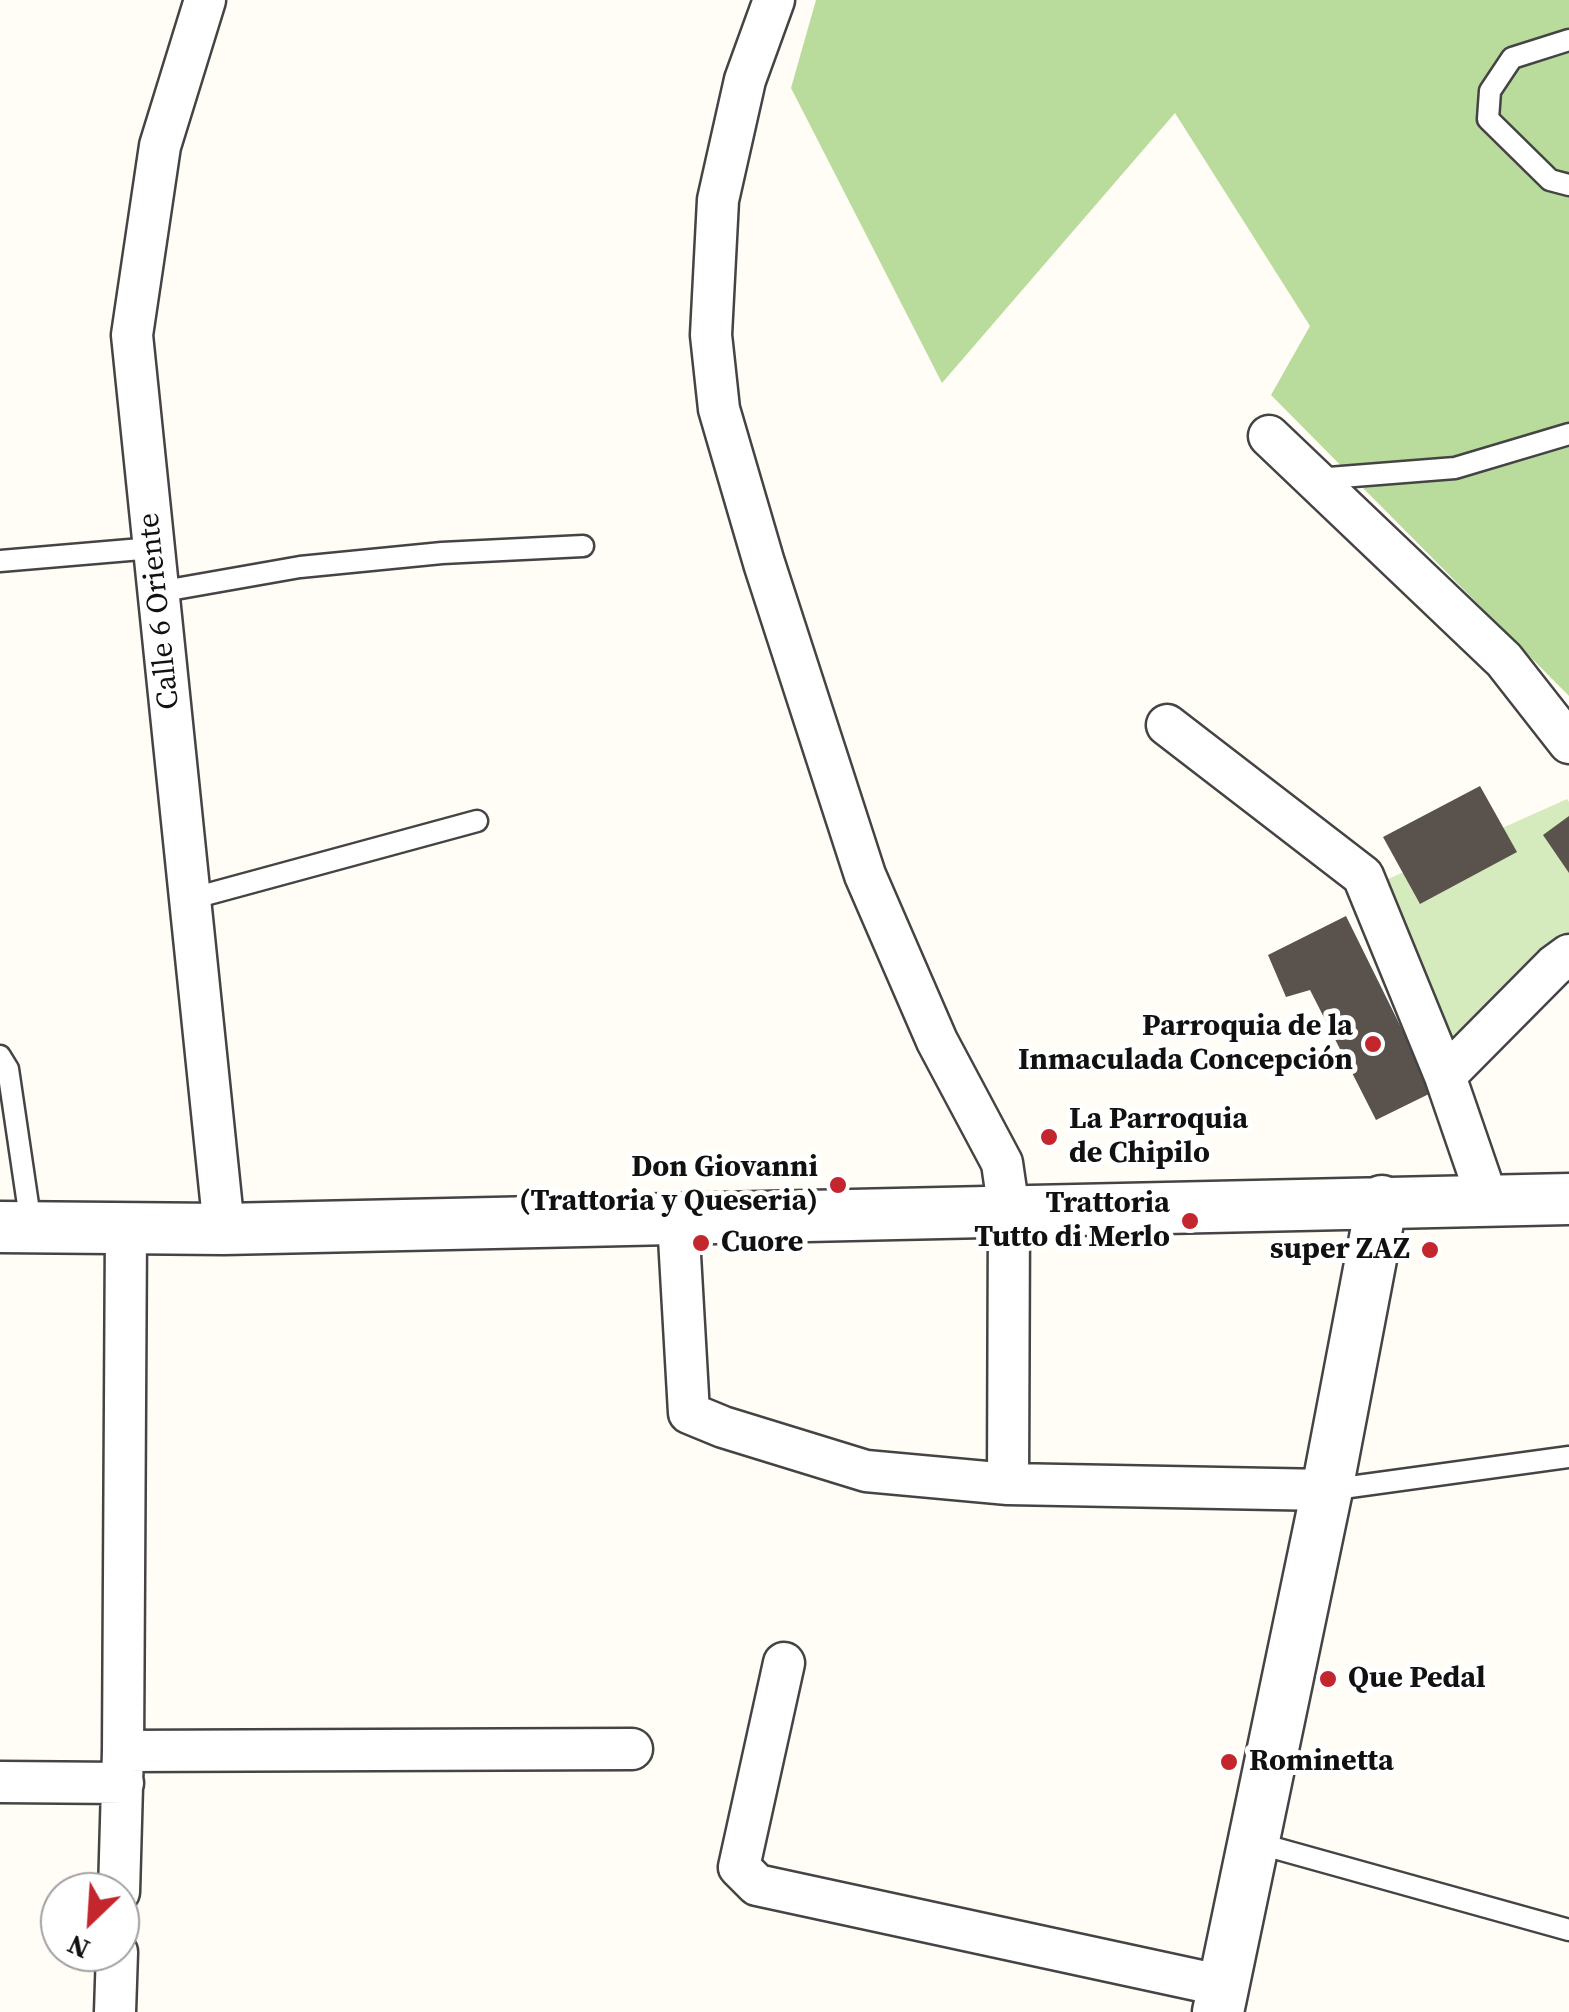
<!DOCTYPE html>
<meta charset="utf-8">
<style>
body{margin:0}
#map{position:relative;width:1569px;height:2012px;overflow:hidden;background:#fffdf5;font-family:"Source Serif 4",serif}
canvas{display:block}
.north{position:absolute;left:40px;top:1872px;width:100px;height:100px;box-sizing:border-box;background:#fff;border:2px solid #a0a0a0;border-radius:50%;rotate:205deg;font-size:28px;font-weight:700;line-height:40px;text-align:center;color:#111}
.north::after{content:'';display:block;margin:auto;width:35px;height:45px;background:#c4262e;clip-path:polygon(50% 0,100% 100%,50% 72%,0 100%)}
</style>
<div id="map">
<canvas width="1569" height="2012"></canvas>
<div class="north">N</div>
</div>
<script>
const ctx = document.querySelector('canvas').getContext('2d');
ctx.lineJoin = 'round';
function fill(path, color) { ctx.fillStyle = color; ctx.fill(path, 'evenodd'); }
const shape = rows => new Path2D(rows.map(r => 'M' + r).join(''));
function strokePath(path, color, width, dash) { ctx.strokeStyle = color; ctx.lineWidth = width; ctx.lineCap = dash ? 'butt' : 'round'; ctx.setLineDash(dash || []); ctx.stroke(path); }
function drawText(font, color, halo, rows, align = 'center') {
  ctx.font = font + ' "Source Serif 4",serif'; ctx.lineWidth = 10; ctx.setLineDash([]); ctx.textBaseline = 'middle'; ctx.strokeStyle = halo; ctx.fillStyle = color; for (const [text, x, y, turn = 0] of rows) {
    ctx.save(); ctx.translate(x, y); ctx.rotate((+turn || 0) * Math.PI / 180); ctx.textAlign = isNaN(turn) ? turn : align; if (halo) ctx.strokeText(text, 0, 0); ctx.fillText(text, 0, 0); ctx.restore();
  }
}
const green = shape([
 [1567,799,1569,802,1569,941,1451,1055,1377,884]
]);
const forest = shape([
 [816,0,1569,0,1569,696,1271,395,1310,326,1175,113,942,383,791,88]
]);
const building = shape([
 [1480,786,1517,852,1420,904,1383,837],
 [1569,816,1569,873,1543,835],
 [1346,916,1433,1092,1376,1120,1310,990,1286,997,1268,955]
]);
const service = shape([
 [1569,40,1512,58,1490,91,1488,119,1550,180,1569,185],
 [1316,479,1455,468,1569,434],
 [0,561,153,548],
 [158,592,300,567,442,553,583,546],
 [190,899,477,821],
 [0,1056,8,1069,31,1225],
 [1328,1490,1569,1457],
 [1253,1842,1569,1930]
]);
const minor = shape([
 [205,0,160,146,132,335,224,1229],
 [774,0,745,80,718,200,711,335,719,409,764,563,865,875,937,1041,1002,1163,1009,1211,1008,1484],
 [1269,436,1504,660,1569,743],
 [1167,725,1363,876,1445,1076,1488,1201],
 [1445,1076,1554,966,1569,955],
 [678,1220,689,1413,723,1427,866,1471,1008,1484,1327,1490],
 [784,1663,739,1867,757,1885,1224,1986],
 [123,1751,632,1749],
 [0,1782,123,1783],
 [119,1892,123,1751,126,1229],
 [115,2012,117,1952]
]);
const tertiary = shape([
 [0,1227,224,1229,1569,1199],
 [1218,2012,1327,1490,1382,1201]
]);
const markers = [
 [1373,1044,10,"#c4262e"],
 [1049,1137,10,"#c4262e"],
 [838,1185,10,"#c4262e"],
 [1190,1221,10,"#c4262e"],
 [701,1243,10,"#c4262e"],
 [1430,1250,10,"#c4262e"],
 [1328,1679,10,"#c4262e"],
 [1229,1762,10,"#c4262e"]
];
const streetNames = [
 ["Calle 6 Oriente",160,611,-96]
];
const poiNames = [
 ["Parroquia de la",1353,1027],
 ["Inmaculada Concepción",1353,1061],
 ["La Parroquia",1069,1120,"left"],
 ["de Chipilo",1069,1154,"left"],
 ["Don Giovanni",818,1168],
 ["(Trattoria y Queseria)",818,1202],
 ["Trattoria",1170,1204],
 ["Tutto di Merlo",1170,1238],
 ["Cuore",721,1243,"left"],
 ["super ZAZ",1410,1250],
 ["Que Pedal",1348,1679,"left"],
 ["Rominetta",1249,1762,"left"]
];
fill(green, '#d5ebbd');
fill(forest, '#b9dc9c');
fill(building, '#5a524d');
strokePath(service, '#444', 25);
strokePath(minor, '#444', 45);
strokePath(tertiary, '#444', 55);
strokePath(service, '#fff', 20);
strokePath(minor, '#fff', 40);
strokePath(tertiary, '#fff', 50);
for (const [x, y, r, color] of markers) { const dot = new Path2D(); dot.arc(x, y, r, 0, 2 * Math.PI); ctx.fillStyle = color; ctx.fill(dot); strokePath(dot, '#fff', 4); }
drawText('30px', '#111', '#fff', streetNames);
drawText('bold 30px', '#111', '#fff', poiNames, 'right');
</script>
